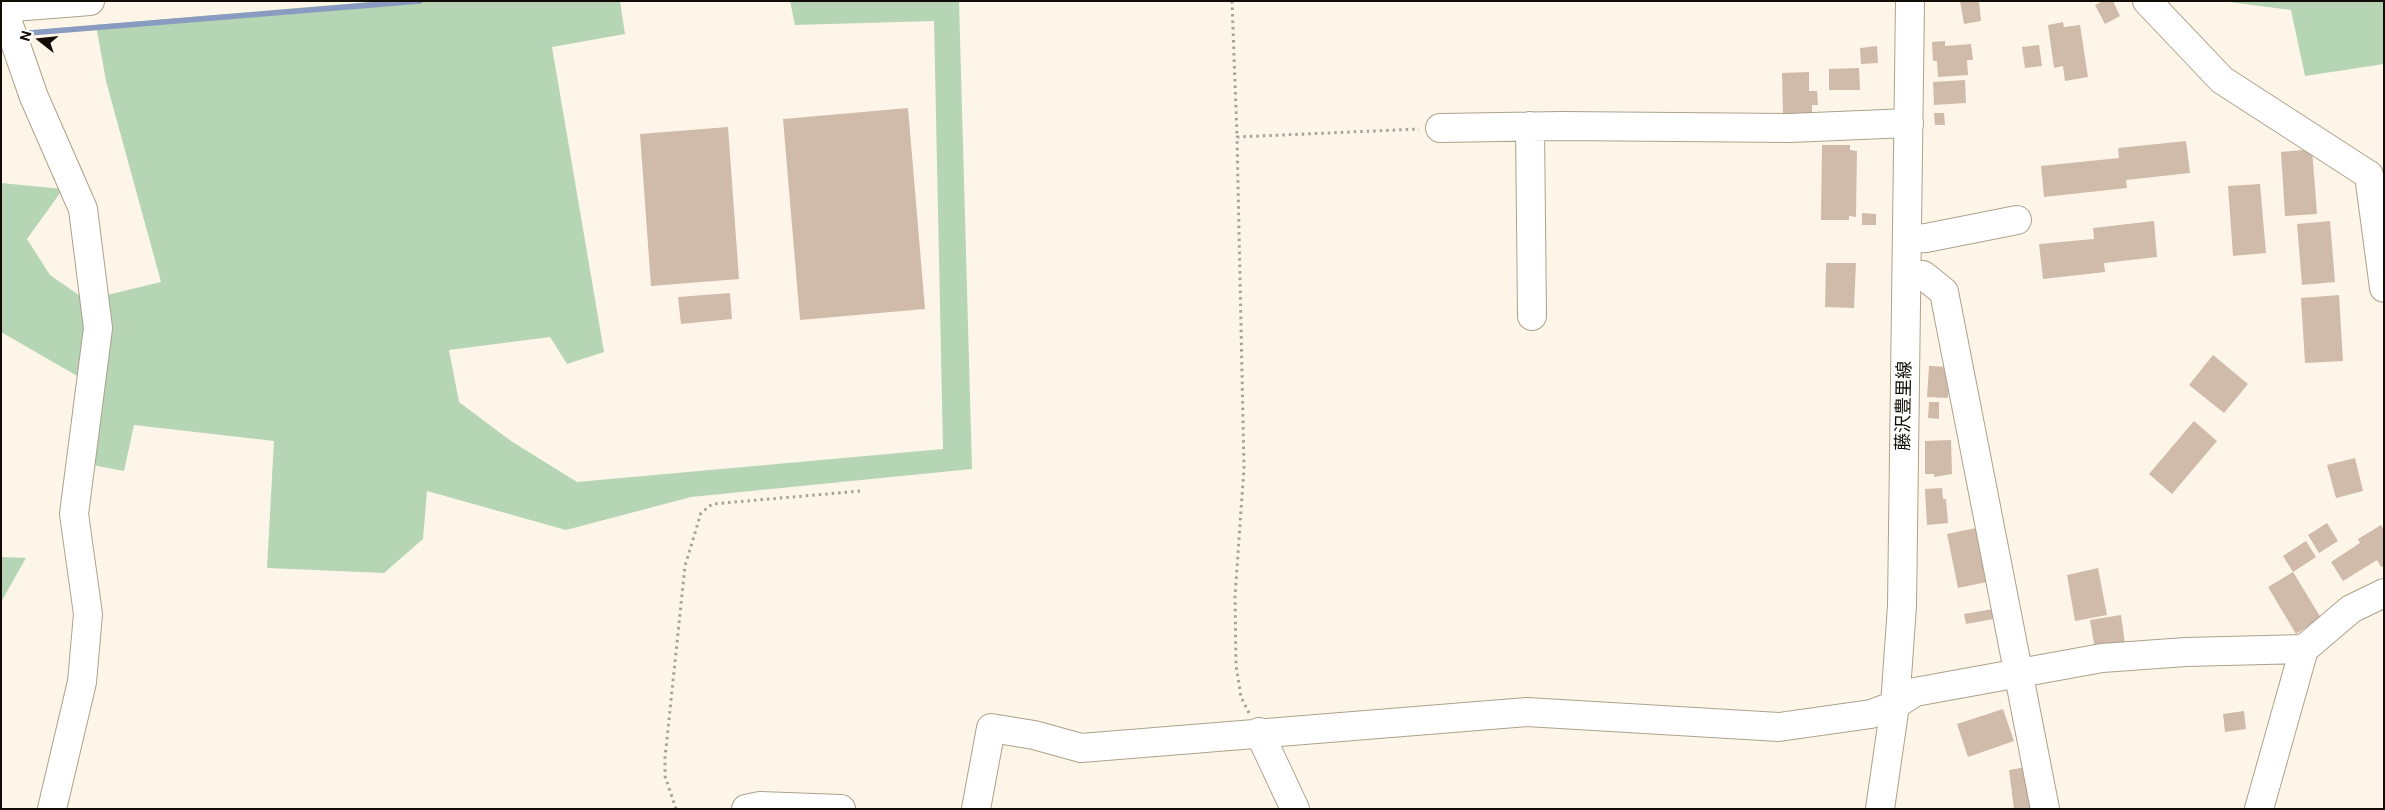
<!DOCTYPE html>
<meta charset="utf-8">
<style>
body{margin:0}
#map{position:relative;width:2385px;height:810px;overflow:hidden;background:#fdf6e8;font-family:Roboto,sans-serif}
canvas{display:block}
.frame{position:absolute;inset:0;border:2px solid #110d06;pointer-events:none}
.north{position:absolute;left:15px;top:15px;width:50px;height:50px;-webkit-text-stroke:4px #fff;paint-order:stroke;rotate:286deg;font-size:14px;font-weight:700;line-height:20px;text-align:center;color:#110d06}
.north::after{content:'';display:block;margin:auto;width:18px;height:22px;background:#110d06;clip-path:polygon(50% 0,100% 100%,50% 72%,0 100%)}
</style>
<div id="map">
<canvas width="2385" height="810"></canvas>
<div class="frame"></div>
<div class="north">N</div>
</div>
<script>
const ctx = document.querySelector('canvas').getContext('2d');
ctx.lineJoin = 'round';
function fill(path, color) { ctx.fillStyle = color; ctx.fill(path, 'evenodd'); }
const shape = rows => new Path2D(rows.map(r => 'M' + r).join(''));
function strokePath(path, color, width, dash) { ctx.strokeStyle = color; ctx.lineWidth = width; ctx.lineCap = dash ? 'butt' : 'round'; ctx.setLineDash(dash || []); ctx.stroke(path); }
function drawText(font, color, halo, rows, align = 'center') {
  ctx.font = font + ' Roboto,"Noto Sans JP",sans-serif'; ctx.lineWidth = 4; ctx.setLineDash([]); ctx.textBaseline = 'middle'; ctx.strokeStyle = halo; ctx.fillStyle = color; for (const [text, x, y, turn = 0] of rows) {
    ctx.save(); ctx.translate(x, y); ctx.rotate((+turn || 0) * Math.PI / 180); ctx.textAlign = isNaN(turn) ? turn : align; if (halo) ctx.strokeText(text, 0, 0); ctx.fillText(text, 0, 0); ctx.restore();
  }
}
const green = shape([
 [380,1,620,1,625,34,552,47,604,352,567,364,550,337,449,350,459,402,511,441,577,482,943,449,934,21,795,25,790,1,959,1,972,469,691,497,566,530,427,491,423,539,384,573,267,568,274,441,134,425,124,471,92,465,98,388,1,332,1,183,63,189,27,239,50,275,86,300,161,282,106,81,96,25],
 [2221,1,2384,1,2384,64,2305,76,2291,10],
 [1,557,26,558,1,602]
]);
const stream = shape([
 [29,33,420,1]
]);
const building = shape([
 [1960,1,1979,1,1981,21,1964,24],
 [2103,1,2113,1,2120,16,2105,24,2095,5],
 [2063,22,2064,27,2080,25,2088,77,2065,81,2063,66,2054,68,2048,25],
 [1945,41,1945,46,1971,44,1973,60,1967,60,1968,75,1938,77,1937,61,1933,61,1932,42],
 [2039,45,2042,66,2025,68,2022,47],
 [1877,46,1878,63,1861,64,1860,48],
 [1859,68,1860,90,1829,90,1829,69],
 [1809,72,1809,91,1817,91,1818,105,1812,105,1812,113,1783,114,1782,73],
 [1965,80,1966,103,1934,105,1933,82],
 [908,108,925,309,800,320,783,119],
 [1934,113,1944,113,1945,125,1935,125],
 [728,127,739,279,651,286,640,134],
 [2186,141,2190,173,2126,180,2127,188,2044,197,2041,166,2119,158,2118,148],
 [1822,145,1850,145,1850,150,1857,151,1856,217,1849,216,1849,220,1821,220],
 [2312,149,2317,214,2285,216,2281,152],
 [2260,184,2266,253,2233,256,2228,186],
 [1862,213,1876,214,1876,225,1862,225],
 [2154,221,2157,257,2104,263,2105,272,2043,279,2039,244,2094,239,2093,228],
 [2330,221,2335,282,2302,285,2297,224],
 [1826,263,1856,263,1854,308,1825,307],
 [730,293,732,319,681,324,678,297],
 [2339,295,2343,361,2305,363,2301,298],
 [2213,355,2248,384,2224,413,2189,385],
 [1929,366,1950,367,1948,398,1927,397],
 [1929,402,1939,402,1939,419,1928,418],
 [2194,421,2217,441,2172,494,2149,474],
 [1951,440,1952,474,1934,477,1934,474,1925,474,1925,441],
 [2355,458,2363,491,2336,498,2327,465],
 [1942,488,1943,499,1946,499,1948,523,1927,525,1925,489],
 [2327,523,2338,541,2319,553,2308,535],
 [2381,525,2384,530,2384,566,2381,567,2377,560,2343,581,2331,562,2360,543,2358,539],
 [1981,527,1992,581,1958,588,1947,534],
 [2306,541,2316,557,2293,572,2283,556],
 [2098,568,2107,615,2075,621,2067,575],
 [2293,572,2321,618,2296,634,2268,587],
 [1993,609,1994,619,1966,624,1964,614],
 [2121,615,2126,651,2096,656,2090,620],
 [2003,709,2014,741,1968,757,1957,724],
 [2244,711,2246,729,2225,732,2223,714],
 [2027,767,2033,809,2014,809,2009,770]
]);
const path = shape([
 [1232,1,1237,137],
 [1249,713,1241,697,1236,665,1235,596,1244,468,1237,137,1419,129],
 [676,809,665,776,665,758,685,566,701,513,712,504,861,491]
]);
const minor = shape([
 [2147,1,2222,80,2369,175,2384,288],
 [1,8,90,1],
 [3,8,34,97,83,209,98,328,74,514,88,614,82,682,52,809],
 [1530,126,1532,316],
 [1440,128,1561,126,1790,128,1909,123],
 [1907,239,1926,238,2017,220],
 [1907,276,1923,275,1944,292,2045,809],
 [1259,732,1295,809],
 [746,809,760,806,841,809],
 [976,809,991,728,1034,735,1081,748,1527,712,1779,727,1871,714,1895,705,1915,692,2102,658,2186,652,2304,649],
 [2259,809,2304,649,2351,609,2384,593]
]);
const major = shape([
 [1880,809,1895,705,1902,606,1910,1]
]);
const streetNames = [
 ["藤沢豊里線",1905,406,-89]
];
fill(green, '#b5d5b5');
strokePath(stream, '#899bc0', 5.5);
fill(building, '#d0bbab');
strokePath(minor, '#ada18c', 30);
strokePath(major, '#ada18c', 30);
strokePath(path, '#a7a296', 3, [2.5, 4]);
strokePath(minor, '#fff', 28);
strokePath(major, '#fff', 28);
drawText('18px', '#110d06', '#fff', streetNames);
</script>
